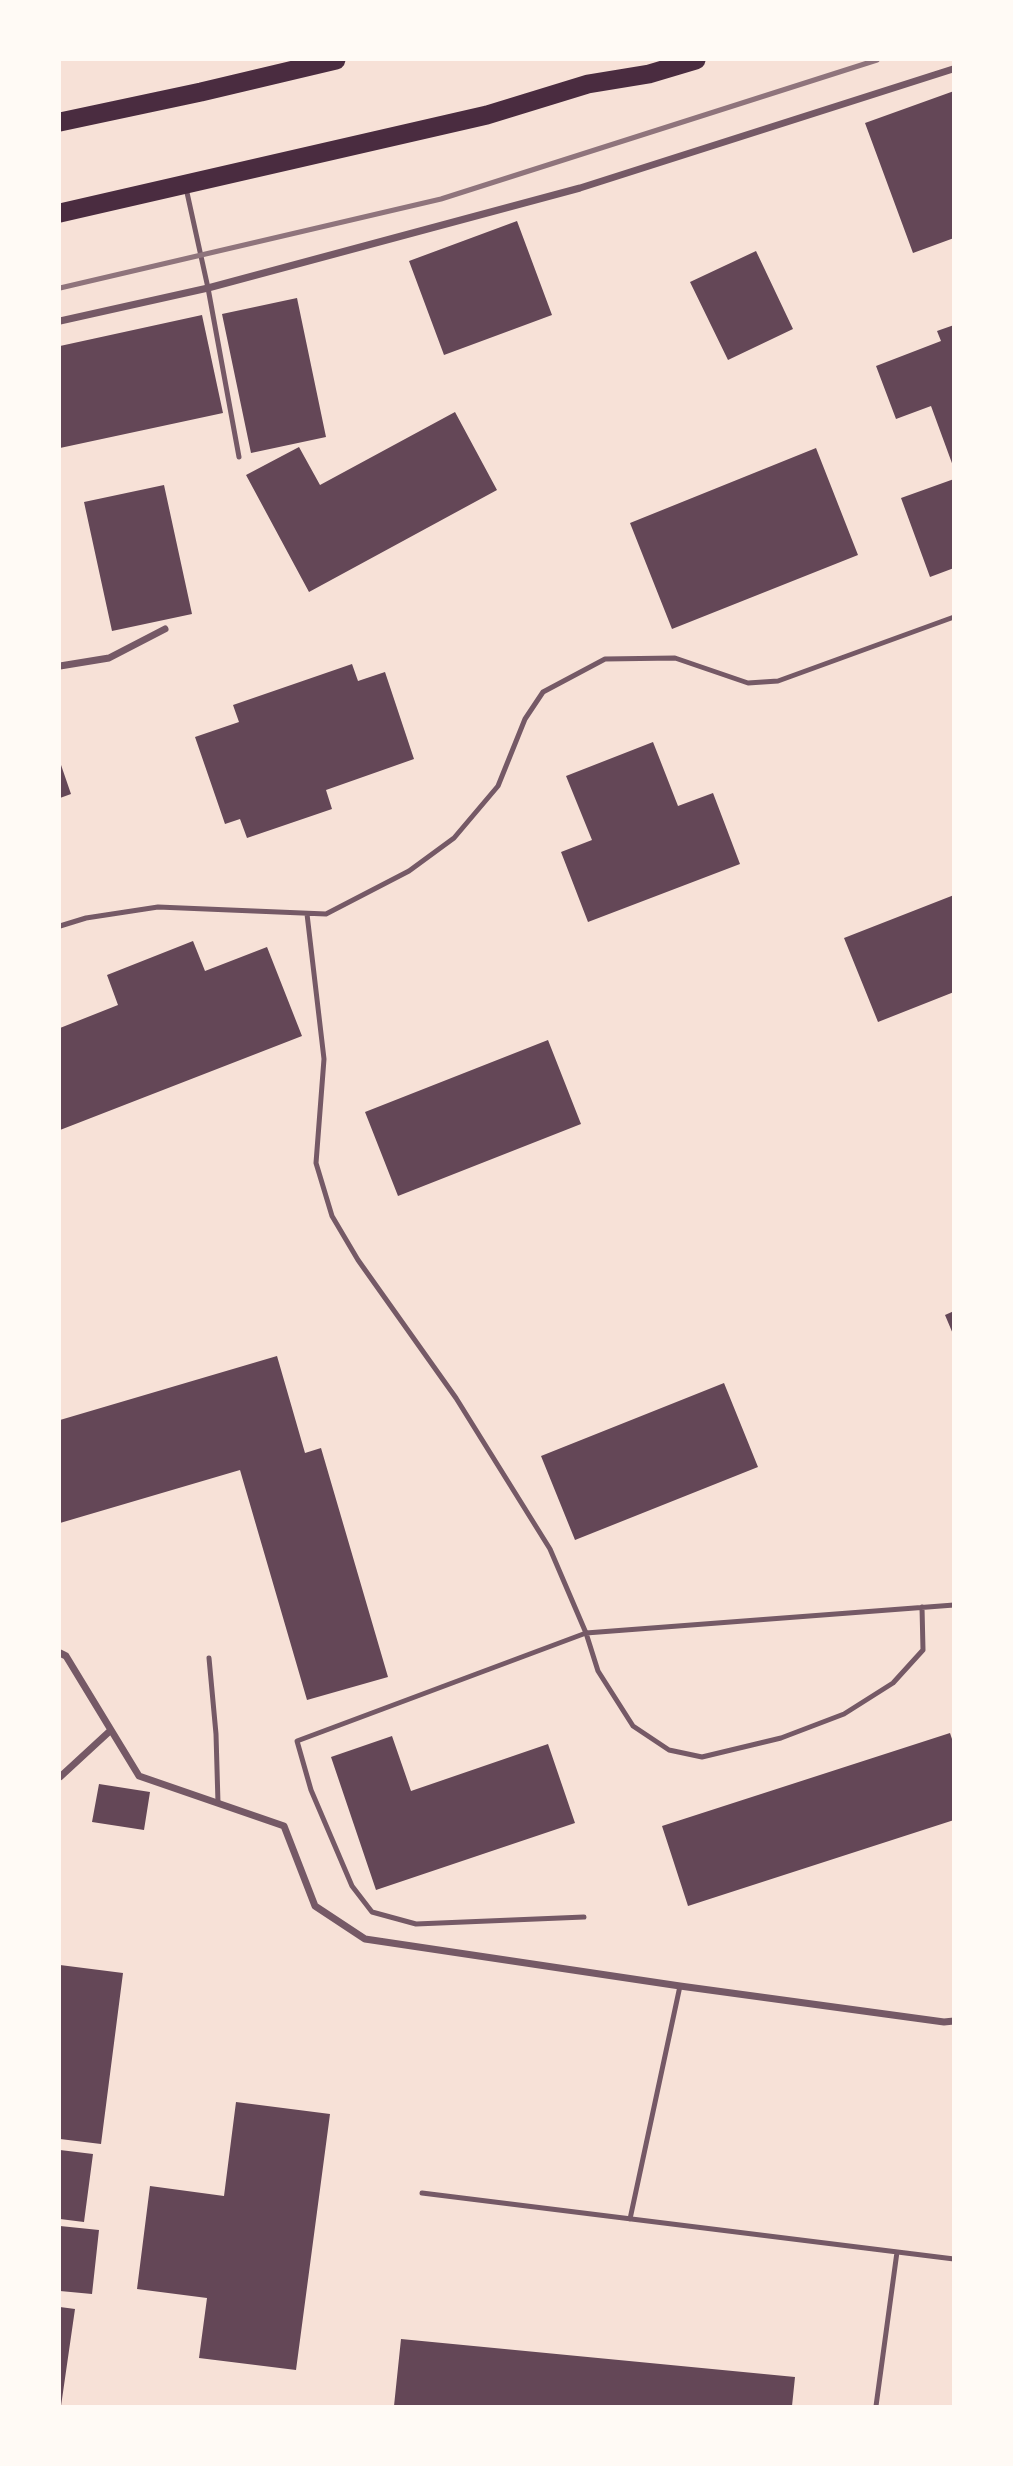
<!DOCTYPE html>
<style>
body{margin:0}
#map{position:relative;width:1013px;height:2466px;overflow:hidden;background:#f7e1d7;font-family:"DM Sans",sans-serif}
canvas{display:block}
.frame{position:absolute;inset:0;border:61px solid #fffaf5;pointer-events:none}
</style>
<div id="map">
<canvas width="1013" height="2466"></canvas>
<div class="frame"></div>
</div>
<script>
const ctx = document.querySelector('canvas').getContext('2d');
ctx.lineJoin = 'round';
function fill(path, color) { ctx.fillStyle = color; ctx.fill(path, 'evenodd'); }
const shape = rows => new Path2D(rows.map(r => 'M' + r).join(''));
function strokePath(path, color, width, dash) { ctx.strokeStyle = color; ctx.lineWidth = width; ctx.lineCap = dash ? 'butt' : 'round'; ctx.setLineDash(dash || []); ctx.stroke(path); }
const building = shape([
 [954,91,954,238,913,253,865,123],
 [517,221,552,315,444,355,409,261],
 [756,251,793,329,728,360,690,282],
 [297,298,326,437,251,453,222,314],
 [202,315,223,413,60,448,60,346],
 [954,325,954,466,953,466,931,406,896,419,876,366,941,341,937,331],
 [455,412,497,490,309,592,246,475,299,447,320,485],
 [816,448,858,555,672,629,630,523],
 [954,479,954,568,930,577,901,498],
 [164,485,192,614,112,631,84,502],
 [352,664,358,681,385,672,414,759,326,790,332,809,247,838,240,819,225,824,195,737,239,722,233,705],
 [653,742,678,806,713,793,740,864,588,922,561,852,592,840,566,776],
 [60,762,71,794,60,798],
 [954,895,954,992,878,1022,844,938],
 [193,941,205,971,267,947,302,1036,60,1130,60,1028,118,1005,107,975],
 [548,1040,581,1124,398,1196,365,1112],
 [954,1311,954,1334,953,1334,945,1315],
 [277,1356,305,1453,321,1448,388,1677,307,1700,240,1470,60,1523,60,1420],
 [724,1383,758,1467,575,1540,541,1456],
 [950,1733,954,1745,954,1820,688,1906,662,1826],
 [392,1736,411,1791,548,1744,575,1823,376,1890,331,1757],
 [99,1784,150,1792,144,1830,92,1822],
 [60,1965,123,1973,101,2144,60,2139],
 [236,2102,330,2114,296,2370,199,2358,207,2298,137,2289,150,2186,224,2196],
 [60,2150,93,2154,84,2222,60,2219],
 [60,2226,99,2230,92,2294,60,2291],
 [60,2307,75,2309,61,2406,60,2406],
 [401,2339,795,2377,792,2406,394,2406]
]);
const service = shape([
 [186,188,208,288,239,457],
 [307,914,324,1059,316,1163,332,1216,358,1260,456,1398,550,1549,586,1633,598,1671,633,1726,669,1750,702,1757,781,1738,844,1714,893,1683,923,1650,922,1607],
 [60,926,86,918,158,907,326,914,409,871,454,838,498,786,525,719,543,692,605,659,675,658,748,683,778,681,954,617],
 [209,1658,216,1734,218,1803],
 [584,1917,416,1924,372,1912,352,1886,311,1790,297,1741,586,1633,954,1605],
 [422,2193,954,2259],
 [630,2219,680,1986],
 [876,2406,897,2252]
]);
const minor = shape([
 [60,321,208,288,580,188,953,69],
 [60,666,109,658,165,629],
 [60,1653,66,1656,139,1776,284,1826,315,1906,365,1939,680,1986,944,2022,954,2021],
 [60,1777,111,1730]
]);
const trunk = shape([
 [60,122,201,92,336,60],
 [60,213,487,115,588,84,649,74,696,60]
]);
const rail = shape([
 [60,288,441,199,877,60]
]);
fill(building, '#644757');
strokePath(service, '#755966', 5);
strokePath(minor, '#755966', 7);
strokePath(trunk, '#4a2c40', 19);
strokePath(rail, '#8f747c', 5);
</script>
